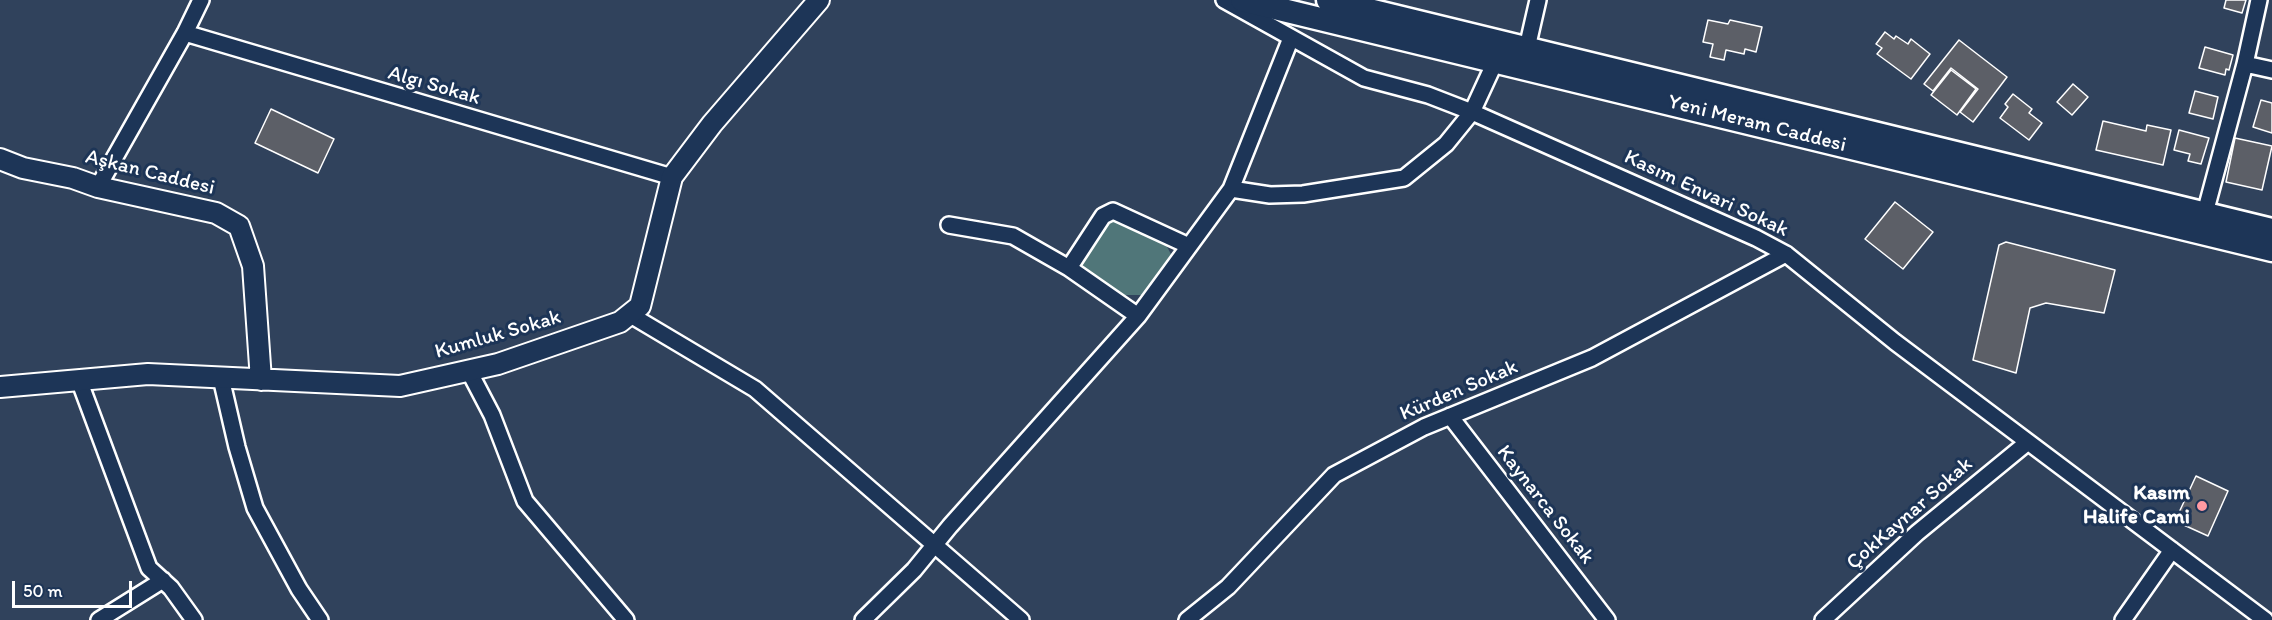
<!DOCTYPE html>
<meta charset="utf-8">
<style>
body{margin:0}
#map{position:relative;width:2272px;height:620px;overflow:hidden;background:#30425c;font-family:Itim,sans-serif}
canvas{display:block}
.scale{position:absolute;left:12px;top:581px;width:120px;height:27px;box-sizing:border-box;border:3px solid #fff;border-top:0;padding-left:8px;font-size:18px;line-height:21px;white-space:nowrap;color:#fff;-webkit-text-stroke:4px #1d3557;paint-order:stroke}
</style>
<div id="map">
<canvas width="2272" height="620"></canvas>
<div class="scale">50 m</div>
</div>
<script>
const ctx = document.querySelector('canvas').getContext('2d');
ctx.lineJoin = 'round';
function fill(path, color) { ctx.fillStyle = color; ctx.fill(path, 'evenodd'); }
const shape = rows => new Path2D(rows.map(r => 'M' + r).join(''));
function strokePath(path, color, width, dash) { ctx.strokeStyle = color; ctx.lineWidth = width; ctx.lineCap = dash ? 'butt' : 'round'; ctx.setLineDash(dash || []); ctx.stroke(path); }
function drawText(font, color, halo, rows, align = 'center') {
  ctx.font = font + ' Itim,sans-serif'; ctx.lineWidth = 6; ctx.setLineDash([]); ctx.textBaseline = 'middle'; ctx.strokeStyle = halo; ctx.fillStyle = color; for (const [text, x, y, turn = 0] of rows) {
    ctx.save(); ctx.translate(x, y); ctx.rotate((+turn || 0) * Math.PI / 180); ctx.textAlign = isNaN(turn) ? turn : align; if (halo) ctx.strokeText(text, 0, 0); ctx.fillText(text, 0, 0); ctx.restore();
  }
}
const green = shape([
 [1118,219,1165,243,1172,256,1142,295,1124,295,1082,270,1082,257,1106,223]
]);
const building = shape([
 [2226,0,2246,0,2242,13,2224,8,2226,0],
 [1708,20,1728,24,1730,20,1762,27,1756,52,1745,49,1744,54,1726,50,1724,60,1710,57,1713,44,1703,42,1708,20],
 [1885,32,1894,39,1896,36,1908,44,1911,39,1930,54,1911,79,1877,54,1882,48,1876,44,1885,32],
 [1959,40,2007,77,1973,122,1960,112,1978,89,1951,68,1933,91,1924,84,1959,40],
 [2205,47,2233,55,2229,70,2226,69,2225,75,2199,68,2205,47],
 [1951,70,1976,89,1957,115,1931,95,1951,70],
 [2073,84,2088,97,2072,115,2057,102,2073,84],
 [2195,91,2218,97,2213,119,2189,113,2195,91],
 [2013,94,2032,109,2029,113,2042,123,2029,140,2000,118,2008,107,2005,104,2013,94],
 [2261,100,2272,103,2272,133,2253,127,2261,100],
 [271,109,334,139,318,173,255,143,271,109],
 [2103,121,2146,131,2147,125,2171,130,2163,165,2096,150,2103,121],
 [2179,130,2209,138,2201,164,2188,161,2190,154,2174,150,2179,130],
 [2235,138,2272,146,2262,190,2226,182,2235,138],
 [1895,202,1933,232,1903,269,1865,239,1895,202],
 [2006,242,2115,270,2104,313,2046,303,2030,308,2016,373,1973,360,1999,245,2006,242],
 [2196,476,2228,491,2208,536,2175,521,2196,476]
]);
const minor = shape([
 [1224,0,1364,78,1428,95,1472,112,1756,238,1786,254,1895,342,2265,620],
 [185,33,672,177],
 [1527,48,1538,0],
 [2245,64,2259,0],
 [98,187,185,33,201,0],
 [1231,189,1270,195,1303,194,1404,178,1446,144,1472,112,1496,60],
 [2205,213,2245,64,2272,70],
 [949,225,1013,236,1069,268,1138,316],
 [1069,268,1103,216,1113,211,1189,246],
 [629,314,755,389,1021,620],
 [469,371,492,415,525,501,626,620],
 [221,378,237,447,255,508,299,589,320,620],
 [79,380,149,568,171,588,194,620],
 [1450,416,1607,620],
 [99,620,163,580],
 [863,620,914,570,950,526,1138,316,1231,189,1291,38],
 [1187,620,1228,587,1334,475,1424,427,1592,358,1786,254],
 [1823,620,1917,533,2028,442],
 [2123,620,2172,550]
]);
const tertiary = shape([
 [0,159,23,168,73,178,98,187,216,213,239,226,253,266,261,380],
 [0,387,148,374,400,386,498,364,620,322,640,306,672,177,712,124,819,0]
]);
const secondary = shape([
 [1242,0,2272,250],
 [1328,0,2272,230]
]);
const markers = [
 [2202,506,6,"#ff9aa2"]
];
const streetNames = [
 ["Algı Sokak",434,86,16],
 ["Yeni Meram Caddesi",1757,124,14],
 ["Aşkan Caddesi",150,173,14],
 ["Kasım Envari Sokak",1706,194,25],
 ["Kumluk Sokak",498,335,-16],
 ["Kürden Sokak",1459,391,-23],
 ["Kaynarca Sokak",1545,505,52],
 ["ÇokKaynar Sokak",1910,514,-41]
];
const poiNames = [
 ["Kasım",2190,494],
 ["Halife Cami",2190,518]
];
fill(green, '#507679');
fill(building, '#5c5f67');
strokePath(building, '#fff', 1.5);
strokePath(minor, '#fff', 20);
strokePath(tertiary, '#fff', 24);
strokePath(secondary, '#fff', 27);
strokePath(minor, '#1d3557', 15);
strokePath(tertiary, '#1d3557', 20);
strokePath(secondary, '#1d3557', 22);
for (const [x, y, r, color] of markers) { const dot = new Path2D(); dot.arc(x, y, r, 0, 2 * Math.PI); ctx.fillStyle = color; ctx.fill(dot); strokePath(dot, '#1d3557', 2); }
drawText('21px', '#fff', '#1d3557', streetNames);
drawText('bold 21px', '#fff', '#1d3557', poiNames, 'right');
</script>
